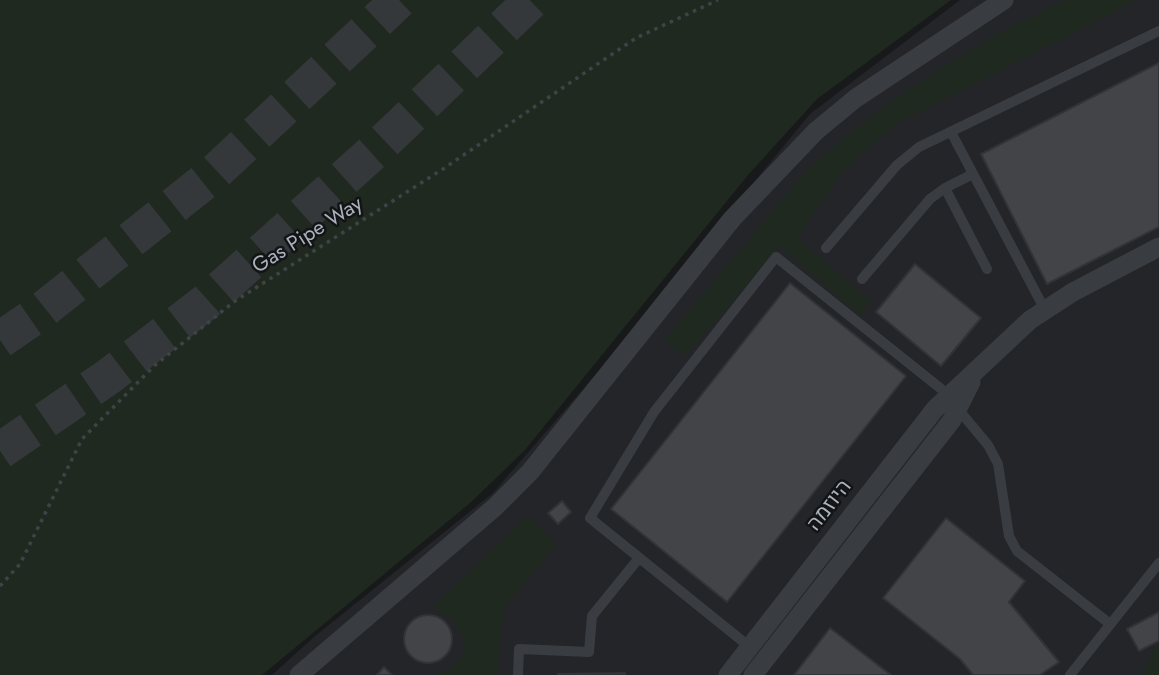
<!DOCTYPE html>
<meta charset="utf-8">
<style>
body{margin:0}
canvas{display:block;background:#18191b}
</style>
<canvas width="1159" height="675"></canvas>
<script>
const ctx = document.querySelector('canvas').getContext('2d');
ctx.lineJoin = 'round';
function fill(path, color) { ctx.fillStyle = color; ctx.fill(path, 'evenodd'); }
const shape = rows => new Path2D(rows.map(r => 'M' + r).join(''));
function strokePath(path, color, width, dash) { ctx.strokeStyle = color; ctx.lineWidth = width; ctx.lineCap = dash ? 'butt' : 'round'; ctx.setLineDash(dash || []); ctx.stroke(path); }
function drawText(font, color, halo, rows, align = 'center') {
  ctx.font = font + ' Jost,Heebo,sans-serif'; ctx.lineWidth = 5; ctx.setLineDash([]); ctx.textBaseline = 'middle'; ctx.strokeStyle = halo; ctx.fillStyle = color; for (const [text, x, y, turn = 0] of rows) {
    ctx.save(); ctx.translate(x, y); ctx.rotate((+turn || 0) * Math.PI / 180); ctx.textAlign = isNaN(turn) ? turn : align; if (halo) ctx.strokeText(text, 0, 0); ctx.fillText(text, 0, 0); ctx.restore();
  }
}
const built = shape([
 [960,0,1159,0,1159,675,272,675,314,637,493,493,609,359,810,114]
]);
const green = shape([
 [0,0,951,0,817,99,748,175,524,451,470,503,262,675,0,675],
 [1065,0,1137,0,893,126,842,172,797,237,870,301,861,316,780,246,685,356,664,341,808,169,850,133,906,91,1000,32],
 [528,515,556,544,504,609,497,675,440,675,456,666,466,643,455,622,433,607],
 [1159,649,1159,675,1141,675,1152,652]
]);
const building = shape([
 [1159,63,1159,227,1047,284,981,154,1159,63],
 [915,264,981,318,941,366,876,312,915,264],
 [790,283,906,376,727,602,611,509,790,283],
 [562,501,571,512,558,524,548,513,562,501],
 [946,518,1025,581,1009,602,1059,662,1040,675,973,675,960,659,883,598,946,518],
 [1159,612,1159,641,1139,651,1127,629,1159,612],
 '404 639a24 24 0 1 1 48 0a24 24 0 1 1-48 0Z',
 [830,628,891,675,794,675,830,628],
 [384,667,392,675,377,675,384,667],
 [625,673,625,675,558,675,558,674,625,673]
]);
const highwayTunnel = shape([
 [0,340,39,313,210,177,399,0],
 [0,451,108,377,206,302,372,153,532,0]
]);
const path = shape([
 [0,586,20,564,82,439,154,366,235,301,443,169,636,38,718,0]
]);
const lane = shape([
 [951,132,1045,310],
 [945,188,987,269],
 [826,248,897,165,919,147,1159,31],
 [862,279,930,199,945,188,973,174],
 [958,409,988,445,998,464,1009,536,1017,551,1110,624],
 [751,648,590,518,654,412,776,257,950,396],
 [518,675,519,649,589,652,592,616,639,558],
 [1070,675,1159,563]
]);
const street = shape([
 [299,675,495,507,530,472,732,219,816,131,856,98,1004,0],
 [728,675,935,409,1030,320,1073,292,1159,247],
 [753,675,952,420,971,382]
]);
const streetNames = [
 ["Gas Pipe Way",308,236,-32],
 ["היוזמה",830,506,-52]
];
fill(built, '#242528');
fill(green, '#202920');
fill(building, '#424448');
strokePath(building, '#323337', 2);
strokePath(highwayTunnel, '#35383b', 37, [37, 18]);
strokePath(path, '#3f4347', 3.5, [3.5, 5]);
strokePath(lane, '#393c40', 10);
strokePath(street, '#393c40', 19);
drawText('21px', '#aab2bb', '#131416', streetNames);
</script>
